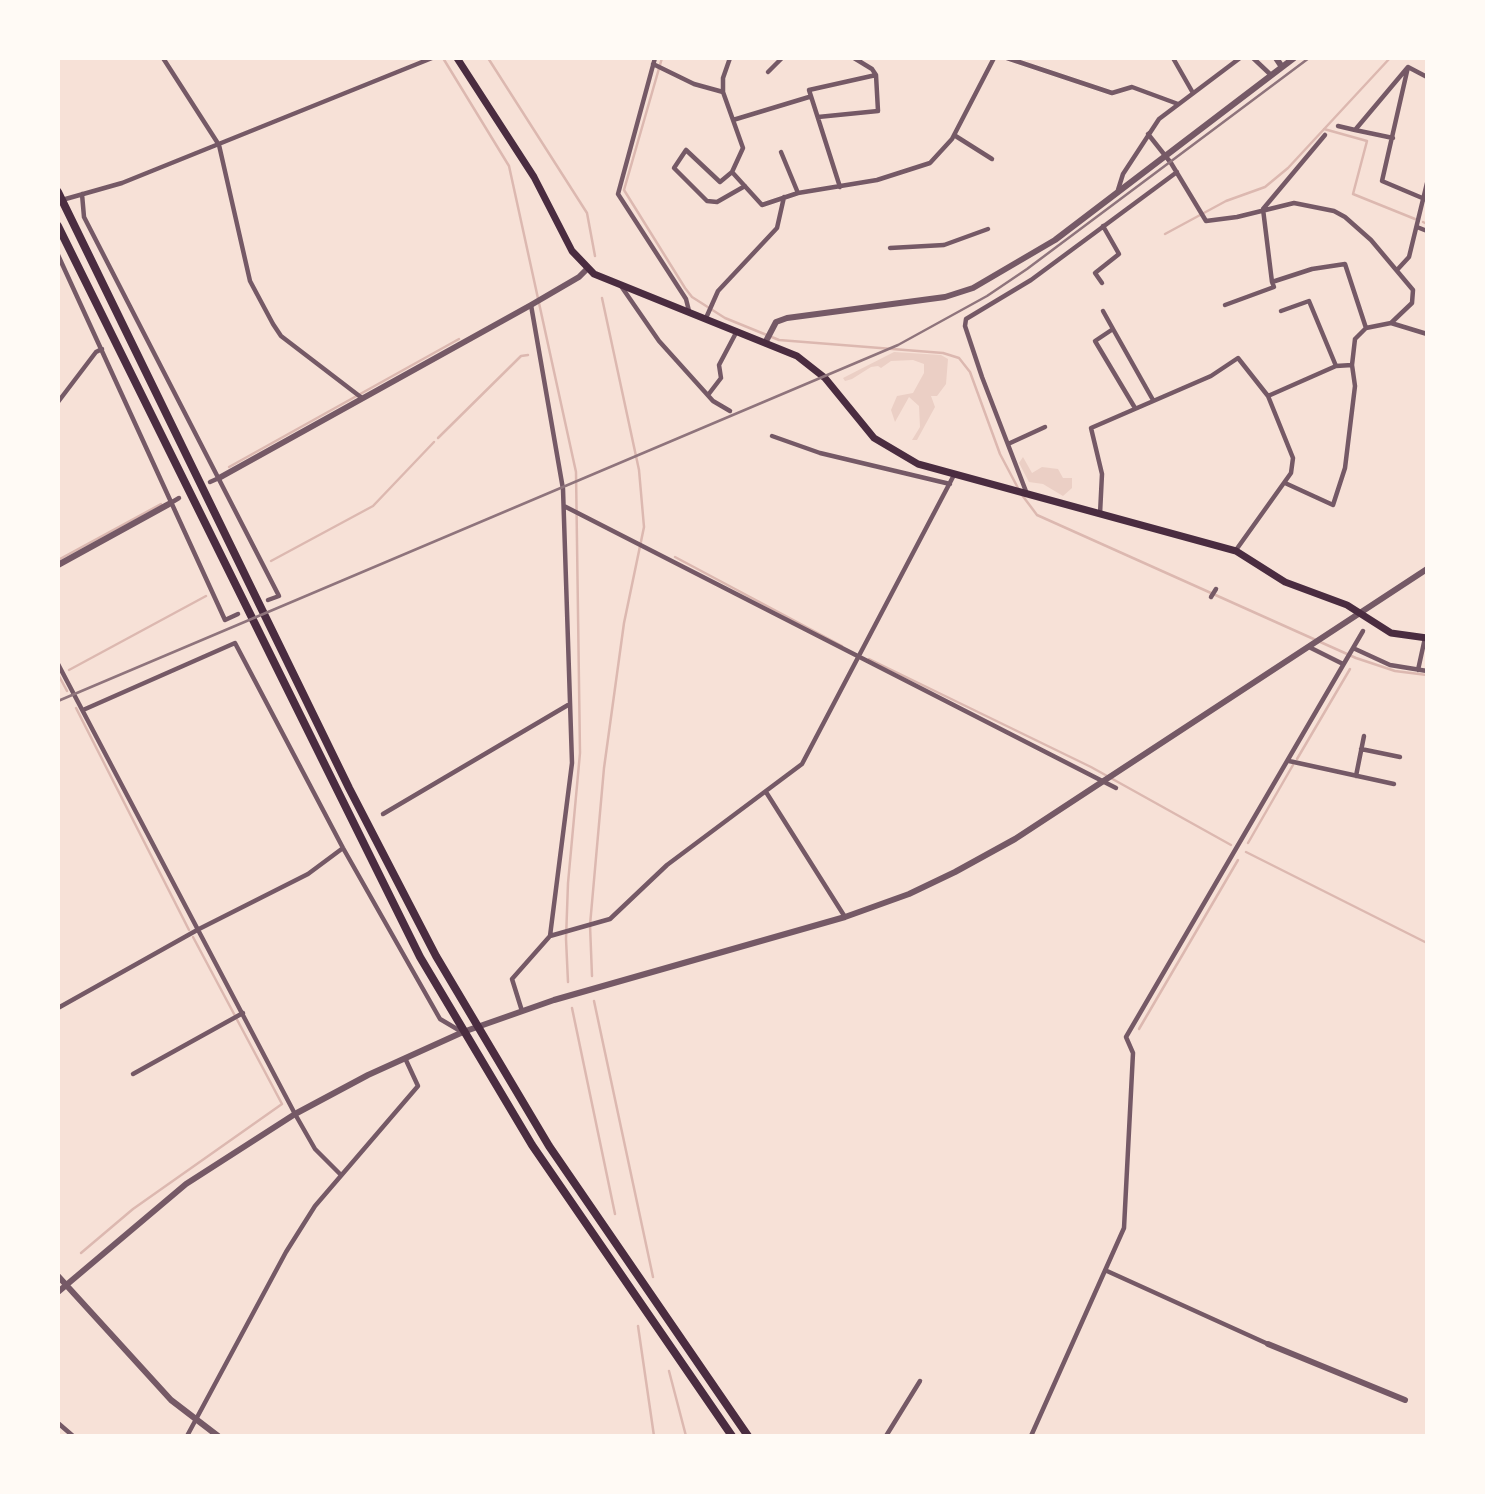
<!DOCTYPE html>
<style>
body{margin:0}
#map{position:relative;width:1485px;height:1494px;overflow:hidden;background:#f7e1d7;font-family:Jost,sans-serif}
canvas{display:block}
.frame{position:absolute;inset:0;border:60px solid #fffaf5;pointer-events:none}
</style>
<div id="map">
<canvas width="1485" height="1494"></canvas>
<div class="frame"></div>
</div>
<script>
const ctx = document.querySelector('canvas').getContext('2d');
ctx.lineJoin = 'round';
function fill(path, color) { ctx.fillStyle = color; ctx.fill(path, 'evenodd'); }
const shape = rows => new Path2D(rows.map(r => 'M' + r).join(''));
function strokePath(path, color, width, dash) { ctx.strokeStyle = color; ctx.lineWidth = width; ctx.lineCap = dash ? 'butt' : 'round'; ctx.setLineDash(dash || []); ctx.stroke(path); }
const green = shape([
 [894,352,941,355,948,359,946,384,937,396,931,396,935,407,917,440,912,440,920,427,919,406,909,397,895,422,891,410,897,396,913,393,924,373,924,364,913,360,891,361,881,368,878,366,871,367,852,379,845,381,843,378],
 [1023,457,1032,473,1042,467,1058,469,1063,478,1072,478,1072,488,1063,496,1043,484,1029,482,1019,463]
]);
const stream = shape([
 [443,58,509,166,576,472,580,753,568,883,566,939,568,982],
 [488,58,587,213,595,256],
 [662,58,624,190,685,288,692,297,725,318,779,340,943,353,959,358,970,372,1000,454,1019,490],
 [1324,129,1367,141,1353,194,1415,219],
 [1423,222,1427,224],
 [1165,234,1226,201,1265,187,1288,168,1390,58],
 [438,438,521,356,528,355],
 [229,467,459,339],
 [1022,495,1037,515,1356,658,1395,671,1427,675],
 [675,557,842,646],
 [58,560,161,504],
 [271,561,373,506,434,442],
 [869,659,1091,767,1231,845],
 [69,670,206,596],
 [59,676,67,691],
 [76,708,189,930],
 [1297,759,1350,669],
 [1248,843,1293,765],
 [1246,852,1427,943],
 [592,976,590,925,604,768,624,623,644,527,639,470,602,298],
 [594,1001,653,1277],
 [572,1008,615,1214],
 [1139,1029,1238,860],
 [81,1253,133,1209,282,1104,193,937],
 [638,1326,654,1436],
 [669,1371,686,1436]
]);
const minor = shape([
 [163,58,219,145,250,281,273,324,281,336,362,398],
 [655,58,618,194,686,299,689,311],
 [730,58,723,78,723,92,743,148,732,172,762,205,798,193,877,180,930,163,952,139,994,58],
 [1007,58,1112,93,1132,87,1178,104],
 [1173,58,1193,93],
 [1253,58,1271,75],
 [653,64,694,84,723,92],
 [1408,67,1382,181,1427,200],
 [768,72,782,58],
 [818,117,878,111,876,75,872,69,854,58],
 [733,120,809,97],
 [1338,126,1355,130],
 [1148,134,1171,163,1206,221,1237,217,1294,203,1334,211,1345,217,1371,240,1413,290,1412,303,1391,323],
 [954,135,992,159],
 [1325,135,1263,209,1272,282,1312,269,1345,264,1366,328],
 [1393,138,1355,130,1408,67,1427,77],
 [781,152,798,193],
 [732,172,720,182,686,150,674,168,707,201,717,202,745,186],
 [840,187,809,90,876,75],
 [1118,190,1123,174,1159,119,1240,58],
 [82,194,84,217,279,596,268,600],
 [62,200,122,183,432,58],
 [1417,227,1427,231],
 [890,248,944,245,988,229],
 [58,255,225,620,238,614],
 [1397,270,1409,257,1427,183],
 [1102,283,1095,273,1119,254,1103,226],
 [621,286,659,341,713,401,730,411],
 [531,305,563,489,572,763,550,936],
 [1225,305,1274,287,1272,282],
 [1103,311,1113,329,1095,341,1135,408],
 [1281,311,1309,301,1336,366],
 [706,318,718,291,777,228,784,197],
 [1113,329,1153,400],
 [708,395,721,378,719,365,737,331],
 [1268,396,1336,366,1352,365],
 [58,402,96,352,102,349],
 [772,436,820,453,950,484],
 [1008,444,1045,427],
 [210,482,219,478],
 [1285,483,1333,505,1345,468,1355,386,1352,365,1355,339,1366,328,1391,323,1427,334],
 [1027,494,982,377,965,326,966,319,1031,280,1177,172],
 [169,504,179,498],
 [564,506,1116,788],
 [1100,514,1102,474,1091,428,1211,376,1238,358,1268,396,1293,458,1291,473,1236,550],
 [1211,597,1216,589],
 [1309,647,1343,664],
 [1353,648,1390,665,1427,671],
 [58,664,295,1114,315,1149,340,1174],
 [1418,670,1425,638],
 [83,710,235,643,343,848,440,1019,462,1032],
 [1361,749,1400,757],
 [1289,761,1394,784],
 [1356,776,1364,736],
 [766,792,845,917],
 [383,814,568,705],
 [58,1008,199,929,308,874,343,848],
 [522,1011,512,979,550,936,610,919,667,865,802,764,954,475],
 [133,1074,243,1013],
 [1107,1271,1268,1344],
 [58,1423,73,1436],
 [187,1436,286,1252,315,1206,418,1086,405,1058],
 [886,1436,920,1381],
 [1031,1436,1124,1228,1133,1053,1126,1037,1363,631]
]);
const tertiary = shape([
 [1276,58,1282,67],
 [765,343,776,322,787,318,945,297,973,288,1055,240,1294,58],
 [219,478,531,305,579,277,587,269],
 [58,565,169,504],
 [58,1276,171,1400,218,1436],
 [58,1292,186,1184,295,1114,368,1075,463,1032,554,1000,845,917,909,894,955,872,1015,839,1427,569],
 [1268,1344,1405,1400]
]);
const primary = shape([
 [457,58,534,177,572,251,594,274,797,356,825,378,874,438,918,464,1236,551,1285,582,1347,605,1391,633,1427,638]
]);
const trunk = shape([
 [58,192,349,788,436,956,549,1146,748,1436],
 [58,226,420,957,532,1145,732,1436]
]);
const rail = shape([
 [58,701,898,345,987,296,1027,269,1309,58]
]);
fill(green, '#ebcfc5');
strokePath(stream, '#dcb8b0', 2.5);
strokePath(minor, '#755966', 4.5);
strokePath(tertiary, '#755966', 6);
strokePath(primary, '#4a2c40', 7);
strokePath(trunk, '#4a2c40', 8);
strokePath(rail, '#8f747c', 2.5);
</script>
